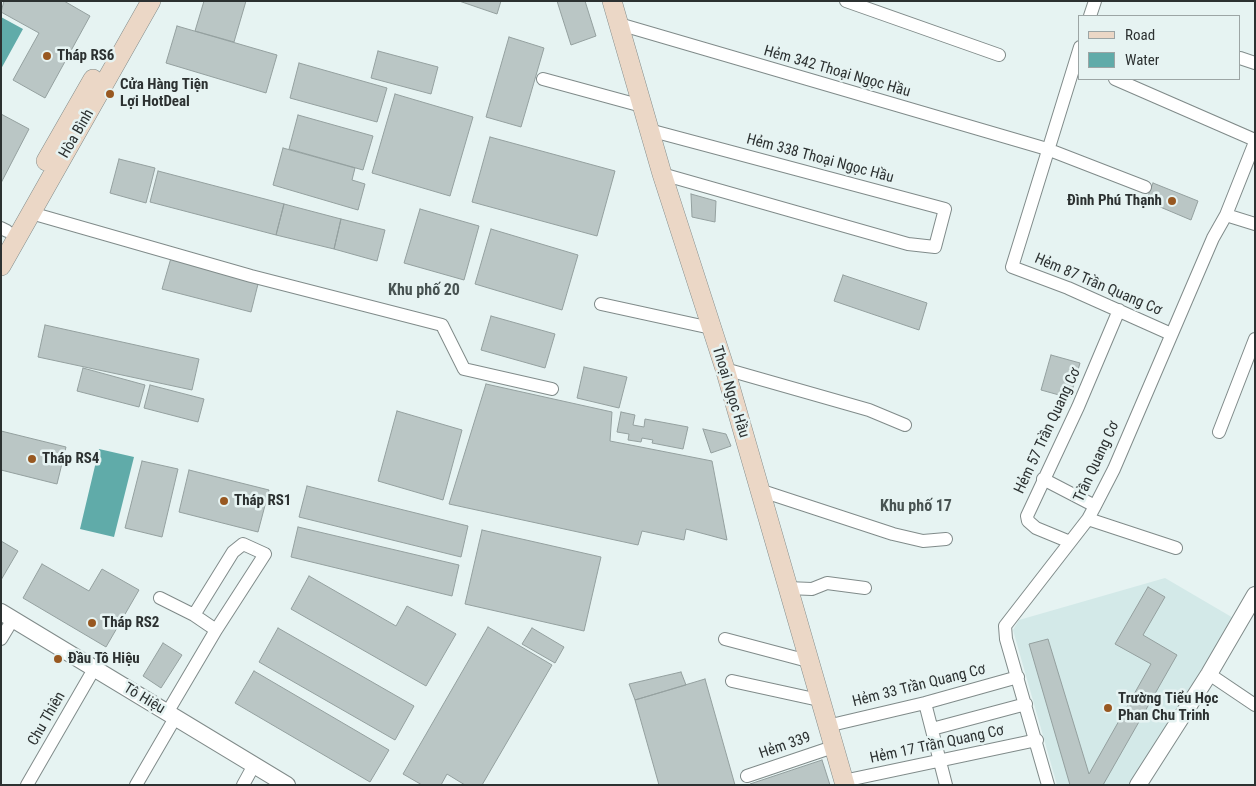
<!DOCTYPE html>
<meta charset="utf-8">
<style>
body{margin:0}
#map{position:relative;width:1256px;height:786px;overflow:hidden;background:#e6f3f2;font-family:"Roboto Condensed",sans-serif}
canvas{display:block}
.frame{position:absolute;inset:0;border:2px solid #2c3131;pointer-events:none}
.legend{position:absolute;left:1078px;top:15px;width:162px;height:65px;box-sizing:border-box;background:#e6f3f2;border:1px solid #9ca5a5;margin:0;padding:6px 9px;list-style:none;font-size:15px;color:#2c3131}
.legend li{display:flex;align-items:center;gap:10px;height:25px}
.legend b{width:25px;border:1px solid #9ca5a5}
</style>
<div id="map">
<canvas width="1256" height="786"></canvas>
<div class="frame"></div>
<ul class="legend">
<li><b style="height:6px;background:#ebd7c6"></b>Road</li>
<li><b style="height:14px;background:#60aba9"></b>Water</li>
</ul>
</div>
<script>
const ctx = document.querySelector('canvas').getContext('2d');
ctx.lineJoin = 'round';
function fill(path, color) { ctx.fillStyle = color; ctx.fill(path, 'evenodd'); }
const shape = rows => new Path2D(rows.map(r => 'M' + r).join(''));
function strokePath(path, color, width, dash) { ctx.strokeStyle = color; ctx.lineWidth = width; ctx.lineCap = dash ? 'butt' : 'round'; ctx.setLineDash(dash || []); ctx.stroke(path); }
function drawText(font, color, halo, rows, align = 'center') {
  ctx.font = font + ' "Roboto Condensed",sans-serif'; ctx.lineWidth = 5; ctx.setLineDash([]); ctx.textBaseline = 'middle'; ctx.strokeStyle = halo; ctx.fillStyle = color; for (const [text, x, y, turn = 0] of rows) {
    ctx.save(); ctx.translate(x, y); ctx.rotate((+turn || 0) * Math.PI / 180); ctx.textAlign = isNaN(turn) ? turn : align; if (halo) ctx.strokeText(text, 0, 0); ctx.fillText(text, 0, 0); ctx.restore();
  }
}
const built = shape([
 [1165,578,1235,619,1135,785,1057,785,1013,630,1019,620]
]);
const water = shape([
 [1,17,23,29,1,69],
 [99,449,134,457,114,537,80,529]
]);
const building = shape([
 [4,1,64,1,90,16,45,98,13,80,39,33,1,12,4,1],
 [204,1,246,1,234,42,195,31,204,1],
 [459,1,501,1,497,14,459,1],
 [557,1,585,1,596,36,571,45,557,1],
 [177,26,277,55,266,93,166,63,177,26],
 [509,37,544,48,521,127,486,117,509,37],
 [378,51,438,67,431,94,371,78,378,51],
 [299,63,387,88,377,122,290,98,299,63],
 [395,94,473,117,450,196,372,173,395,94],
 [1,114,29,129,1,183,1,114],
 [298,115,373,136,363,170,289,149,298,115],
 [490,137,615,171,597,236,472,202,490,137],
 [283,148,355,168,352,180,365,184,358,210,273,185,283,148],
 [119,159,155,168,146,203,110,193,119,159],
 [158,171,284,204,276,235,150,202,158,171],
 [1153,183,1198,201,1191,220,1146,201,1153,183],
 [691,194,716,201,715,222,692,217,691,194],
 [284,204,341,219,334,249,276,235,284,204],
 [420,209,479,226,464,280,404,263,420,209],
 [341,219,385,230,377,261,334,249,341,219],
 [491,229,578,255,562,310,475,284,491,229],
 [171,258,259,280,251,312,162,289,171,258],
 [843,275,927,303,919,330,834,301,843,275],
 [491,316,555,334,545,368,481,350,491,316],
 [45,325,199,359,192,390,38,357,45,325],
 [1051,355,1080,363,1070,398,1041,390,1051,355],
 [584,367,627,377,619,408,577,398,584,367],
 [83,368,145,385,139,407,77,391,83,368],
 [486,384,612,412,610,441,712,461,727,540,686,529,684,540,642,531,638,545,449,504,486,384],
 [150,385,204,399,198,422,144,408,150,385],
 [397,411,462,430,443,500,378,481,397,411],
 [621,412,635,415,633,425,644,427,645,419,688,427,683,449,652,443,653,440,642,438,641,442,628,440,629,434,617,432,621,412],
 [703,429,726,434,731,446,711,453,703,429],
 [1,431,66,447,57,484,1,470,1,431],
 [142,461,178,469,162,537,125,528,142,461],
 [189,470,269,490,258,532,179,512,189,470],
 [307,486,468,526,461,557,299,517,307,486],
 [298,527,459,565,452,596,291,557,298,527],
 [482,530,601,557,584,631,465,604,482,530],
 [1,541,18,551,1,580,1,541],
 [42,564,89,591,102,569,139,590,106,647,23,598,42,564],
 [309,576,396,626,407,606,456,634,426,686,291,609,309,576],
 [1148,587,1165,597,1143,635,1177,655,1103,785,1070,785,1029,644,1048,639,1089,774,1151,664,1115,644,1148,587],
 [488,627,552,665,482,785,465,785,447,774,441,785,422,785,403,774,488,627],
 [278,628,414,706,395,740,259,662,278,628],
 [532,628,564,647,555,663,522,644,532,628],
 [163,643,182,655,161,688,143,676,163,643],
 [254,671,389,750,370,782,235,703,254,671],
 [681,672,686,685,635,700,629,684,681,672],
 [705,679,735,785,659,785,635,700,705,679],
 [822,760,830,785,750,785,750,784,822,760]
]);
const minor = shape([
 [846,1,999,55],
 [1090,16,1095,1],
 [619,24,1047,149,1145,187],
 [1080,47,1012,267,1068,288,1171,334],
 [1240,58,1255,63],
 [543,79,642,106],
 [1115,79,1255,140],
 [649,130,945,209,935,247,908,244,662,174],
 [31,213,251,276,442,325,464,369,552,389],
 [1226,215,1255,224],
 [1,228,7,231],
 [601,304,711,328],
 [725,369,869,410,905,425],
 [1219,432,1255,339],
 [1043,479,1095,506],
 [759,490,893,534,923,541,946,539],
 [1088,519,1176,548],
 [1070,542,1036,528,1028,521,1027,516,1078,407,1119,310],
 [787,588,812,589,827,583,865,588],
 [160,598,194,615],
 [1,639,13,619],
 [725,639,808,661],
 [1209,674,1255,705],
 [732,681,819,700],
 [925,703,946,785],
 [167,713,216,630,265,554,243,544,233,552,194,615,216,630],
 [827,726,925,703,1018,677],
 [932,729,1026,704],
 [747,776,833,747],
 [843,781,1037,740],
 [27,785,94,669],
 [136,785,175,718],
 [243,785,254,765],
 [1048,785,1006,639,1005,626,1088,519,1095,506,1114,469,1213,238,1226,215,1255,142]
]);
const tertiary = shape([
 [1,612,287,785],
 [1138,785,1209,674,1255,595]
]);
const secondary = shape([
 [612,1,662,174,725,369,845,785],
 [46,161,93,79],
 [1,266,151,1]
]);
const markers = [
 [47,56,5,"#985821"],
 [110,94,5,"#985821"],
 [1172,201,5,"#985821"],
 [32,459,5,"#985821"],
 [224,501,5,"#985821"],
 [92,623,5,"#985821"],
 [58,659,5,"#985821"],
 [1108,708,5,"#985821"]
];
const poiNames = [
 ["Tháp RS6",57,56],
 ["Cửa Hàng Tiện",120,85],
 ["Lợi HotDeal",120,102],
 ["Đình Phú Thạnh",1162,201,"right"],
 ["Tháp RS4",42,459],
 ["Tháp RS1",234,501],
 ["Tháp RS2",102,623],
 ["Đầu Tô Hiệu",68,659],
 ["Trường Tiểu Học",1118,699],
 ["Phan Chu Trinh",1118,716]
];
const streetNames = [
 ["Hẻm 342 Thoại Ngọc Hầu",837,72,16],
 ["Hòa Bình",77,134,-60],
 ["Hẻm 338 Thoại Ngọc Hầu",820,159,15],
 ["Hẻm 87 Trần Quang Cơ",1098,285,23],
 ["Thoại Ngọc Hầu",730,392,73],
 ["Hẻm 57 Trần Quang Cơ",1048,431,-65],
 ["Trần Quang Cơ",1097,462,-65],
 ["Hẻm 33 Trần Quang Cơ",919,686,-14],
 ["Tô Hiệu",144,699,31],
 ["Chu Thiên",47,719,-60],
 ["Hẻm 17 Trần Quang Cơ",937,745,-12],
 ["Hẻm 339",785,746,-19]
];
const neighbourhoodNames = [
 ["Khu phố 20",424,291],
 ["Khu phố 17",916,507]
];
fill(built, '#d3e9e8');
fill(water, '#60aba9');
fill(building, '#bac6c5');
strokePath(building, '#94a09f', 1);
strokePath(minor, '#808b8a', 14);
strokePath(tertiary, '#808b8a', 18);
strokePath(secondary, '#808b8a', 20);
strokePath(minor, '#fff', 12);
strokePath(tertiary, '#fff', 16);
strokePath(secondary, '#ebd7c6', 19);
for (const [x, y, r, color] of markers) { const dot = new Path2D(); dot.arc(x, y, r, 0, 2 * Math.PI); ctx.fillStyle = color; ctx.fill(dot); strokePath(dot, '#e6f3f2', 2); }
drawText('bold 15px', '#2c3131', '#e6f3f2', poiNames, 'left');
drawText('15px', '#2c3131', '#e6f3f2', streetNames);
drawText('bold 16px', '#485352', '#e6f3f2', neighbourhoodNames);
</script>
